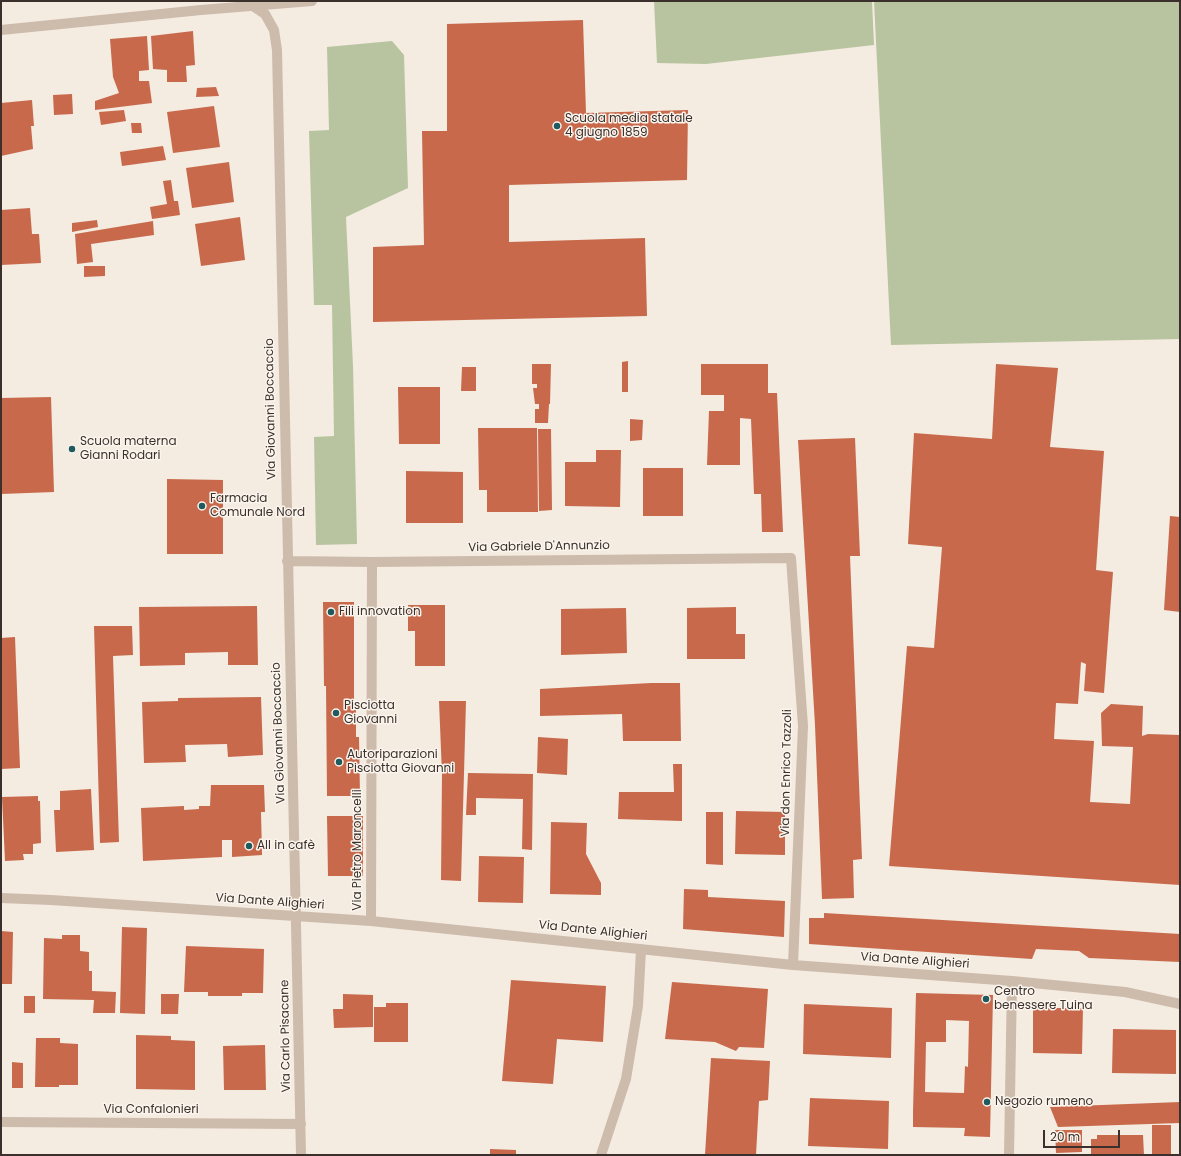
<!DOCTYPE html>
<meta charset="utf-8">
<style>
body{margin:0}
#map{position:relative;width:1181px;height:1156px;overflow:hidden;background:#f4ebe1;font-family:Poppins,sans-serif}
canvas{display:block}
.frame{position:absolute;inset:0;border:2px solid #3b302b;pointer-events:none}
.scale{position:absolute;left:1043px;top:1130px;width:77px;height:18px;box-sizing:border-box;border:2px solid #3b302b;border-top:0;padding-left:5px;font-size:12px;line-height:14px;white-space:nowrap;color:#3b302b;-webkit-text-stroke:3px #fbf5ee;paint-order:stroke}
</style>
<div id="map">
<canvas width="1181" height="1156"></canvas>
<div class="frame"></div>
<div class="scale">20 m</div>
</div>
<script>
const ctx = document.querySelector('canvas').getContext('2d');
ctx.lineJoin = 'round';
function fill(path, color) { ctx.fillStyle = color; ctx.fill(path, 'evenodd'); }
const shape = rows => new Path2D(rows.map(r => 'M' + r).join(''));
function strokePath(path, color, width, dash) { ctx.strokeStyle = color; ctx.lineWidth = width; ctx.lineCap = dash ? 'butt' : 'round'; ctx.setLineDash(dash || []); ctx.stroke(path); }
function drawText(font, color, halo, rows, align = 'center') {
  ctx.font = font + ' Poppins,sans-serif'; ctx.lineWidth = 3; ctx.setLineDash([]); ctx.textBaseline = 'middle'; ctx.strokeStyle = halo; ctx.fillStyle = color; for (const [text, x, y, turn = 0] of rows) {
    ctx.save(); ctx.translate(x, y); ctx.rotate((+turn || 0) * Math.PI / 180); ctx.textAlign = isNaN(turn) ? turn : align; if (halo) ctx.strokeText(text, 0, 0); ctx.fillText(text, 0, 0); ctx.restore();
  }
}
const green = shape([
 [654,1,872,1,874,45,706,64,657,63],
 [874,1,1180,1,1180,339,891,345],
 [392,41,404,55,408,188,346,217,353,366,357,544,316,545,314,437,334,436,332,305,314,305,309,131,329,130,327,47]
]);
const building = shape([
 [583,20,586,113,688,110,687,180,509,185,509,242,645,238,647,316,373,322,373,247,424,245,422,131,447,131,447,24],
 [193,31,195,65,186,66,187,82,167,82,167,70,153,69,151,36],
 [147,36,149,70,139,71,139,81,149,81,152,103,95,110,95,101,119,93,113,77,110,39],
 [216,87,219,96,196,97,197,88],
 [72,94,73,114,54,115,53,95],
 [32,100,34,126,31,126,33,149,1,156,1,103],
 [214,106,220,147,173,153,167,112],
 [124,110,126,121,101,125,99,112],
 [131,123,141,123,142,133,132,133],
 [163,146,166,160,122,166,120,152],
 [229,162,234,202,192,208,186,168],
 [171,180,174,201,178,201,180,215,152,219,150,207,167,204,163,181],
 [30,208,32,234,39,234,41,263,1,265,1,210],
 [240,217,245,260,201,266,195,224],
 [97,220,98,227,72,232,72,223],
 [153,221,154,235,91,244,93,262,77,264,75,234],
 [84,266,105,266,105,276,84,277],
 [628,361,628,392,622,392,622,362],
 [532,364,551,364,550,404,549,404,548,423,535,423,535,409,539,409,539,404,535,404,533,388,537,388,537,384,532,384],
 [701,364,768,364,768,393,777,393,783,532,762,532,761,494,754,494,751,419,740,418,740,465,707,465,709,411,724,411,724,395,701,395],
 [996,364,1058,368,1050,447,1104,451,1096,570,1113,572,1104,693,1084,691,1086,664,1081,662,1078,704,1056,703,1054,739,1094,741,1090,802,1130,804,1133,747,1102,746,1101,713,1111,704,1143,706,1142,736,1148,734,1180,735,1180,885,889,866,907,646,934,648,942,547,908,544,914,433,992,439],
 [462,367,476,367,476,391,461,391],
 [398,387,440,387,440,444,399,444],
 [51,397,54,492,1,494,1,398],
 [630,419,643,420,642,440,630,441],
 [478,428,537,428,538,512,487,512,487,490,479,490],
 [538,429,551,429,552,510,539,511],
 [855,438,860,556,850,556,862,859,853,860,854,898,822,899,815,725,798,440],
 [596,450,621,450,620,507,565,506,565,462,596,462],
 [643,468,683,468,683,516,643,516],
 [406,471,463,472,463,523,406,523],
 [167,479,223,480,223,554,167,554],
 [1170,516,1180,517,1180,612,1164,610],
 [323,602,354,602,354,707,356,707,356,737,359,737,360,796,327,796,326,686,324,686],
 [408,605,445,605,445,666,415,666,415,631,408,631],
 [257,606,258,665,228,665,228,652,185,653,185,665,140,666,139,607],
 [736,607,736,634,745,634,745,659,687,659,687,608],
 [626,608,627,653,561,655,561,609],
 [94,626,132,626,133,655,113,656,119,842,100,843],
 [15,637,20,768,1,769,1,638],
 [651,683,680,683,681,741,623,741,622,714,540,716,540,689],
 [261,697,263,755,228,757,227,744,185,745,186,762,144,763,142,702,178,701,178,698],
 [439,701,466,701,461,881,441,880,442,774],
 [538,737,568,739,567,775,537,773],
 [673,764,682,764,682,821,618,819,619,792,674,792],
 [468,773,533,774,532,850,522,849,523,799,476,798,476,815,466,815],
 [211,785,264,785,265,812,261,812,262,855,232,857,232,840,222,840,222,857,143,861,141,808,184,806,184,810,199,809,199,806,210,806],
 [91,789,94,850,56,852,54,810,60,810,60,791],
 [38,796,38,801,40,801,41,843,33,844,33,854,23,854,24,860,5,861,2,797],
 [736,811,785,812,785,855,735,854],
 [706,812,723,812,723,865,706,864],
 [327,816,363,816,363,876,328,876],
 [551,822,587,823,586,854,601,883,601,895,550,894],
 [479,856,524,857,523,903,478,902],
 [684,889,708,890,708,897,785,901,784,937,683,929],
 [824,913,1180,934,1180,962,1089,958,1079,951,1036,949,1032,959,809,944,809,918,824,918],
 [122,927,147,928,145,1014,120,1013],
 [1,931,13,932,12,984,1,984],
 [62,935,80,935,80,951,89,952,89,971,92,971,92,991,116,992,115,1013,93,1013,94,1000,43,999,44,938,62,939],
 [186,946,264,949,263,993,242,993,242,996,208,996,208,992,184,992],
 [511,980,606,986,603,1042,557,1039,553,1084,502,1081],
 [672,982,768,989,764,1048,739,1047,736,1051,715,1042,665,1039],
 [916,993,993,995,990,1137,964,1136,965,1128,913,1127,913,1112,918,1112,913,1112],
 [946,1020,969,1021,968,1067,965,1066,964,1093,925,1092,926,1042,946,1042],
 [161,994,179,994,178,1014,161,1014],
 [343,994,373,995,373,1027,334,1028,333,1009,343,1009],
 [24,996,35,996,35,1013,24,1013],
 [386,1003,408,1003,408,1042,374,1042,374,1007,386,1007],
 [804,1004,892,1008,891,1058,803,1054],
 [1033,1008,1083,1008,1082,1054,1033,1053],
 [1113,1029,1176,1030,1176,1074,1112,1073],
 [136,1035,171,1036,171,1040,195,1041,195,1090,136,1089],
 [36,1038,60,1038,60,1043,78,1044,78,1085,59,1085,59,1087,35,1087],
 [265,1045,266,1090,224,1090,223,1046],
 [711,1058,770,1061,768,1100,759,1101,756,1155,705,1155],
 [12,1062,23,1063,23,1088,12,1088],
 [810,1098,889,1101,888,1149,808,1146],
 [1180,1102,1180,1123,1058,1127,1050,1107],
 [1152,1125,1171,1125,1171,1155,1152,1155],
 [1055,1130,1082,1130,1082,1152,1056,1153],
 [1097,1135,1143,1135,1144,1155,1091,1155,1091,1139,1097,1139],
 [490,1149,516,1150,516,1155,490,1155]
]);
const service = shape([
 [601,1155,626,1079,638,1006,641,950]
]);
const minor = shape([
 [253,6,265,14,274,30,277,50,301,1155],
 [1,30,201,10,312,1],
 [287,561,372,562,791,558,803,726,793,965],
 [1,898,51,900,371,921,793,965,1012,981,1125,992,1180,1004],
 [371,921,372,562],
 [1,1122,301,1124],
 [1009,1155,1012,981]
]);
const markers = [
 [557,126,4,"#1f5a5e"],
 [72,449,4,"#1f5a5e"],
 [202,506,4,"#1f5a5e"],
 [331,612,4,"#1f5a5e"],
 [336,713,4,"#1f5a5e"],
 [339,762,4,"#1f5a5e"],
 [249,846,4,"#1f5a5e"],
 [986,999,4,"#1f5a5e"],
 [987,1102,4,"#1f5a5e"]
];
const poiNames = [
 ["Scuola media statale",565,119],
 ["4 giugno 1859",565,133],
 ["Scuola materna",80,442],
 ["Gianni Rodari",80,456],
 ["Farmacia",210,499],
 ["Comunale Nord",210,513],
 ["Fili innovation",339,612],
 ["Pisciotta",344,706],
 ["Giovanni",344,720],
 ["Autoriparazioni",347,755],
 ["Pisciotta Giovanni",347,769],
 ["All in cafè",257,846],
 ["Centro",994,992],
 ["benessere Tuina",994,1006],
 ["Negozio rumeno",995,1102]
];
const streetNames = [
 ["Via Giovanni Boccaccio",271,409,-91],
 ["Via Gabriele D'Annunzio",539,547,-1],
 ["Via Giovanni Boccaccio",279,733,-92],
 ["Via don Enrico Tazzoli",787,773,-89],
 ["Via Pietro Maroncelli",358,850,-90],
 ["Via Dante Alighieri",270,902,4],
 ["Via Dante Alighieri",593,931,6],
 ["Via Dante Alighieri",915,961,4],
 ["Via Carlo Pisacane",286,1036,-91],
 ["Via Confalonieri",151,1110]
];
fill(green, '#b8c4a0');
fill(building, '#c8694b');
strokePath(service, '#cdbbac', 10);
strokePath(minor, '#cdbbac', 10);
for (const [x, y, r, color] of markers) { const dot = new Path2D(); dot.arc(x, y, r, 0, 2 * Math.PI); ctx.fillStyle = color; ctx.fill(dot); strokePath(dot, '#fbf5ee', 1.5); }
drawText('12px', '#3b302b', '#fbf5ee', poiNames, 'left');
drawText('12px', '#3b302b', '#fbf5ee', streetNames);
</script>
